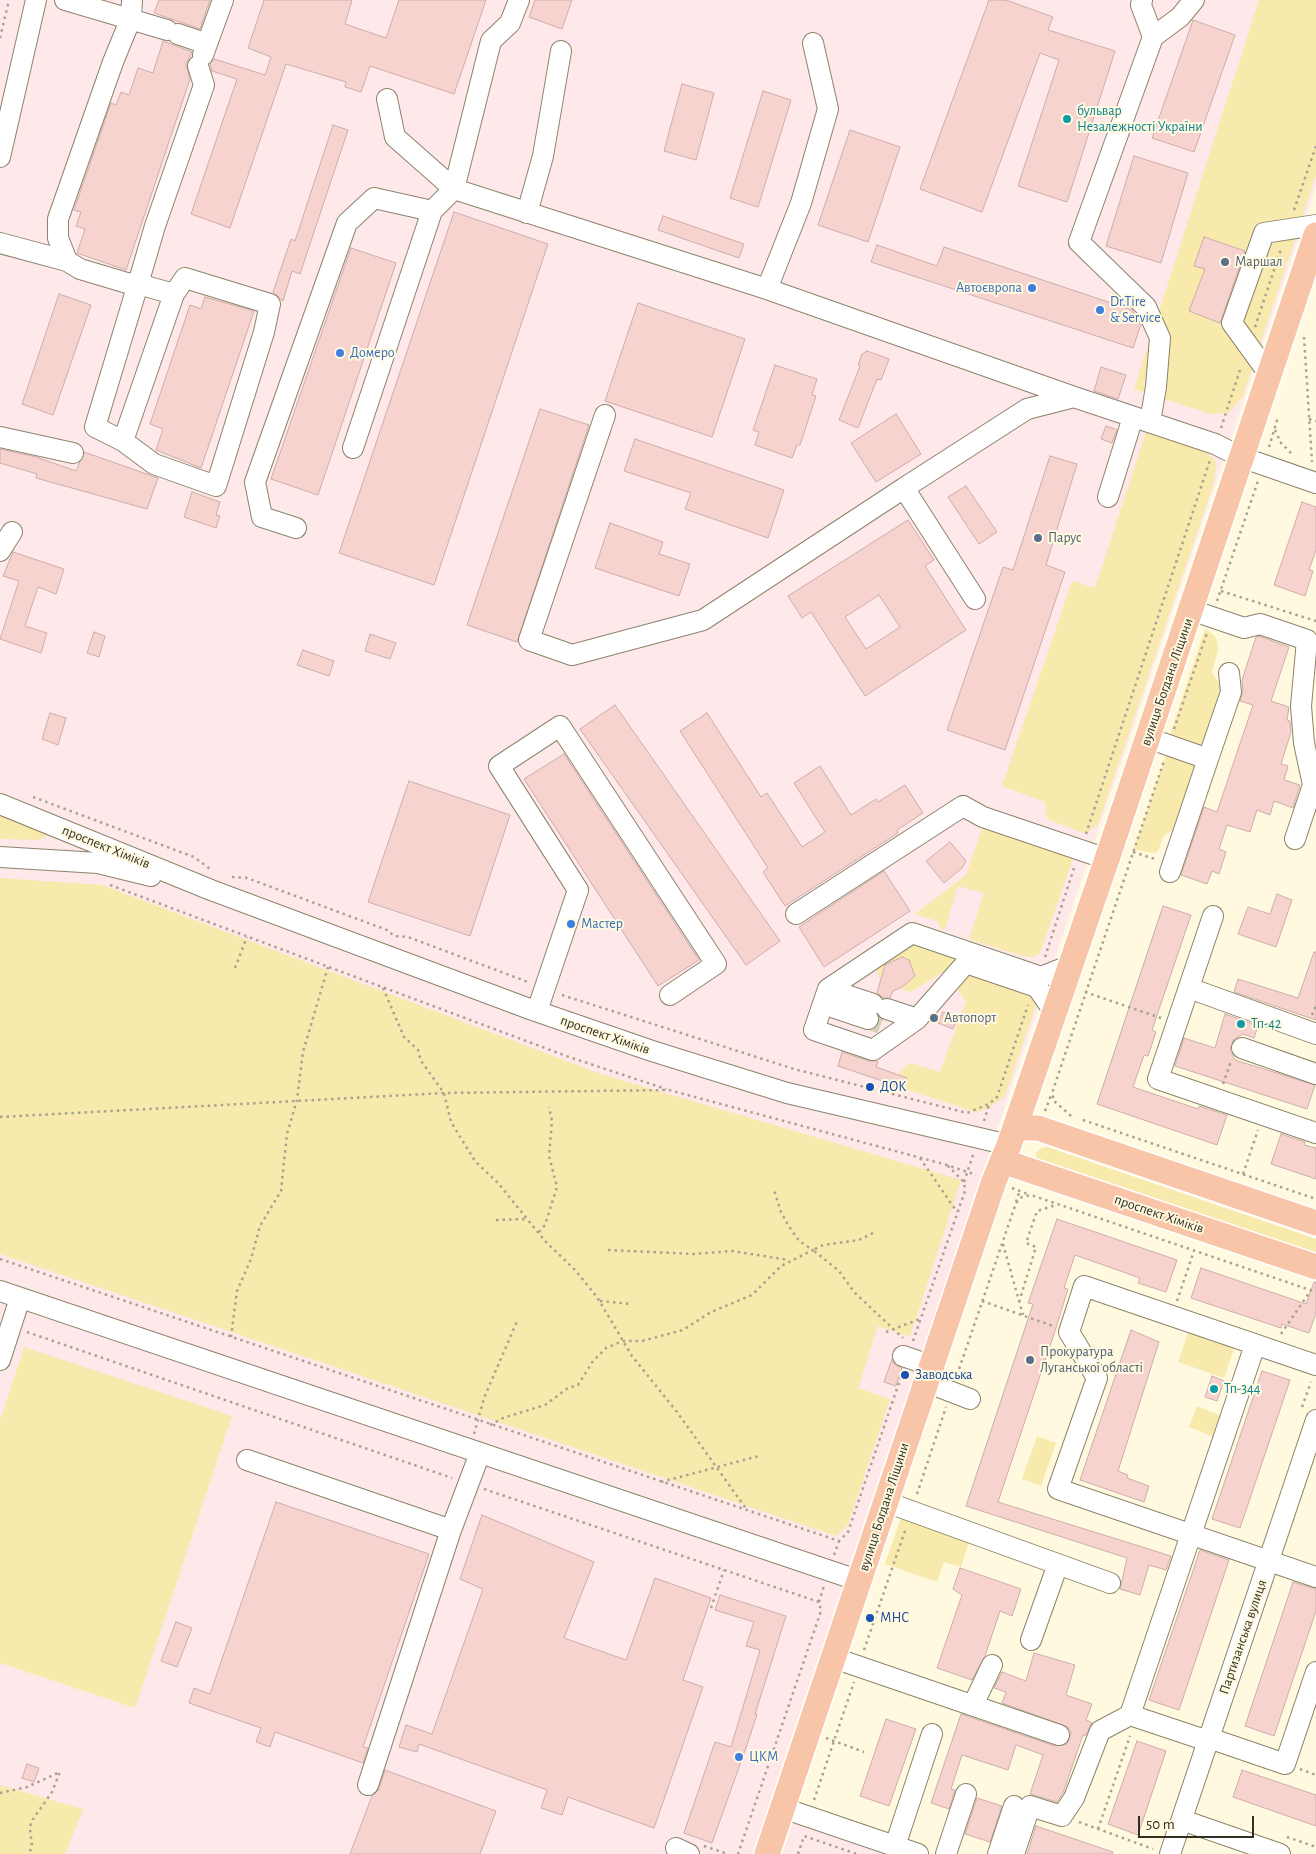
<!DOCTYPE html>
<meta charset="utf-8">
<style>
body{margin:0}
#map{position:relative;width:1316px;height:1854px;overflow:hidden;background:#fff9e0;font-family:"Alegreya Sans",sans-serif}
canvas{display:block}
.scale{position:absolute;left:1138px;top:1816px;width:116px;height:22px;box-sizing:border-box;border:2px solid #312e22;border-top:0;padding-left:6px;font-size:15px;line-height:18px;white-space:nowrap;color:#312e22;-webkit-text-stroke:4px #fff9e0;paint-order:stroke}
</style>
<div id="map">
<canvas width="1316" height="1854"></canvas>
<div class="scale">50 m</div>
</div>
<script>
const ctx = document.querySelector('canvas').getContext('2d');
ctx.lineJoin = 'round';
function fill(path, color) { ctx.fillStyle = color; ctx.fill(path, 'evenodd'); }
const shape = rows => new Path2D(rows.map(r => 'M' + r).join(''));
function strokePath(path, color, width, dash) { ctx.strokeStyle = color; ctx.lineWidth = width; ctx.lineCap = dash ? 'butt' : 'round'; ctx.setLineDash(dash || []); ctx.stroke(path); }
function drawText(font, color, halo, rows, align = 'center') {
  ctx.font = font + ' "Alegreya Sans",sans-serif'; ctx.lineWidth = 4; ctx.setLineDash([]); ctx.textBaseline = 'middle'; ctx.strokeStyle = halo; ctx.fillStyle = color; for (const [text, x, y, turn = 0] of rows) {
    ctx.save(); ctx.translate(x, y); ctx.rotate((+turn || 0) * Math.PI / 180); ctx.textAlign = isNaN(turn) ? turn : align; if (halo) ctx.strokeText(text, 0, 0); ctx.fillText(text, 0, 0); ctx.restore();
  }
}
const industrial = shape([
 [0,0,1316,0,1316,186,752,1854,0,1854],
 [794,1820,893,1854,782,1854]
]);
const green = shape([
 [1259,0,1316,0,1316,175,1243,396,1229,413,1210,414,1134,389],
 [1146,432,1201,449,1216,461,1215,479,1098,824,1086,834,1047,819,1045,802,1002,786,1072,581,1095,588],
 [1205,629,1214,635,1217,641,1218,650,1212,672,1221,687,1200,751,1168,741],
 [1167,752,1199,763,1178,831,1171,831,1164,836,1157,853,1146,852,1134,849],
 [0,810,48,833,47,836,39,840,0,839],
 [984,823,1075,853,1040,953,1034,957,1022,956,969,939,984,893,958,886,945,929,942,930,937,921,915,914,966,875],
 [0,878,102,885,601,1074,961,1180,910,1337,878,1326,858,1388,890,1399,848,1525,836,1536,0,1254],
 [914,944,956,957,956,960,951,967,911,992,881,981,877,972,877,965,904,946],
 [985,975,1039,996,1005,1096,988,1109,975,1112,893,1085,899,1073,910,1063,940,1072,966,1001,956,987,965,977],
 [1047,1147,1316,1239,1316,1258,1036,1160,1036,1153,1041,1148],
 [1189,1330,1235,1346,1224,1378,1178,1362],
 [24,1347,232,1416,135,1708,0,1663,0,1420],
 [1197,1406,1224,1417,1216,1438,1189,1427],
 [1037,1436,1056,1443,1041,1486,1022,1479],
 [902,1515,970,1539,961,1567,944,1562,937,1582,885,1564],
 [0,1785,83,1809,65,1854,0,1854]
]);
const building = shape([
 [159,0,210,0,200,29,154,13,159,0],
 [264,0,352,0,345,24,386,38,399,0,486,0,454,94,370,66,361,92,345,87,346,82,286,64,230,228,191,214,237,79,212,71,210,64,214,59,265,75,271,57,248,48,264,0],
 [535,0,572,0,562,29,529,17,535,0],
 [989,0,1006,0,1053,17,1048,30,1115,51,1067,202,1018,186,1059,60,1040,53,982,212,920,189,989,0],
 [1193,20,1235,35,1194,152,1152,138,1193,20],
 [163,41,192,52,186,64,190,79,126,270,77,253,85,229,76,226,81,212,74,210,111,103,116,105,121,92,129,95,138,68,153,73,163,41],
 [682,84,714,93,696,160,664,151,682,84],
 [763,91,791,100,758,207,730,198,763,91],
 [333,125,348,130,300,274,292,271,283,301,273,292,291,239,295,241,333,125],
 [850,130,900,147,868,242,818,225,850,130],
 [1134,156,1188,173,1161,263,1106,246,1134,156],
 [454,212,548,244,434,585,339,553,454,212],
 [663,216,744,244,739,258,658,230,663,216],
 [1204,237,1245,251,1220,323,1189,311,1205,269,1194,266,1204,237],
 [877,245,937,266,944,247,1132,310,1141,324,1133,348,871,262,877,245],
 [351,248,396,263,318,495,271,479,351,248],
 [59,294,91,305,53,415,22,404,59,294],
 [205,297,254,311,201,468,156,450,163,429,150,424,190,305,201,309,205,297],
 [638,303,745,339,712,437,605,401,638,303],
 [867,351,889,359,881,380,877,379,858,428,839,420,860,366,858,365,862,354,867,351],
 [775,365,817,379,812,395,816,396,800,445,797,445,792,458,755,445,759,432,753,430,775,365],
 [1101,367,1126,375,1118,399,1094,391,1101,367],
 [540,409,589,425,517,642,467,625,540,409],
 [896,414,921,454,876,482,851,443,896,414],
 [1106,426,1117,430,1112,443,1101,439,1106,426],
 [635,439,784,490,768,538,685,509,691,493,624,471,635,439],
 [0,449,36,457,76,471,84,452,158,478,147,509,36,478,37,474,0,463,0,449],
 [1050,456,1077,464,1046,565,1065,572,1005,750,947,730,1003,567,1013,570,1050,456],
 [966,486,997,532,979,544,948,497,966,486],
 [192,492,220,502,216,515,220,516,216,528,184,517,192,492],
 [1302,502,1316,507,1316,550,1309,570,1313,571,1305,596,1274,585,1302,502],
 [908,520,934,560,925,566,966,630,865,696,811,612,802,618,788,596,908,520],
 [879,595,900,627,866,649,845,617,879,595],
 [610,523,663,542,659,554,690,564,679,596,595,568,610,523],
 [13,552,64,569,56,594,38,587,25,626,47,633,41,653,0,639,19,581,3,576,13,552],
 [94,632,105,636,99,657,87,653,94,632],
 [370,634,396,643,390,659,365,651,370,634],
 [1259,636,1289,647,1271,701,1289,707,1287,720,1290,721,1291,732,1281,764,1288,766,1284,780,1300,785,1293,808,1274,801,1270,815,1257,810,1250,832,1227,825,1219,849,1226,852,1219,874,1212,871,1207,884,1181,875,1204,807,1217,812,1253,705,1240,701,1243,691,1242,680,1256,637,1259,636],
 [303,650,334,661,329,676,297,665,303,650],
 [615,705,780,941,746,965,580,729,615,705],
 [50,713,66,718,58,745,42,739,50,713],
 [707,713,761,797,767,793,802,847,825,832,794,783,820,766,851,815,876,799,878,802,905,785,923,813,897,830,898,833,785,906,763,872,768,868,680,731,707,713],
 [564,754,699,960,658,986,524,779,564,754],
 [409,781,510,815,470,936,368,902,409,781],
 [950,842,966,861,962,868,944,883,926,861,950,842],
 [884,871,910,911,824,967,799,927,884,871],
 [1277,894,1292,900,1276,947,1238,934,1248,907,1270,914,1277,894],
 [1163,906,1191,915,1152,1030,1156,1032,1148,1056,1144,1055,1133,1087,1198,1109,1199,1106,1227,1115,1217,1145,1097,1104,1163,906],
 [1314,952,1316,952,1316,1020,1234,992,1238,979,1298,998,1314,952],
 [902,957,909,960,915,976,902,987,893,991,890,998,883,998,877,993,885,965,902,957],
 [943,1012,958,1018,953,1029,938,1023,943,1012],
 [1225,1014,1258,1026,1254,1038,1243,1034,1234,1039,1230,1050,1235,1060,1315,1085,1307,1109,1175,1066,1184,1038,1215,1048,1225,1014],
 [842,1052,869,1061,878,1061,876,1067,907,1078,903,1088,838,1066,842,1052],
 [1281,1134,1305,1142,1304,1145,1316,1148,1316,1179,1271,1164,1281,1134],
 [1057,1219,1177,1260,1166,1292,1138,1283,1140,1278,1075,1255,1064,1288,1068,1289,1055,1331,998,1502,1171,1556,1166,1570,1149,1565,1140,1595,1120,1589,1127,1558,966,1506,1033,1304,1028,1303,1057,1219],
 [1201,1268,1306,1304,1314,1282,1316,1282,1316,1313,1309,1333,1282,1324,1281,1328,1191,1298,1201,1268],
 [1131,1330,1159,1342,1118,1471,1128,1475,1127,1478,1149,1486,1144,1502,1080,1480,1131,1330],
 [892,1359,894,1364,902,1368,896,1386,884,1382,892,1359],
 [1262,1371,1290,1380,1240,1528,1212,1519,1262,1371],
 [1212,1376,1224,1381,1217,1401,1205,1397,1212,1376],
 [276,1502,429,1554,363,1747,368,1748,363,1763,275,1732,270,1747,256,1742,261,1728,189,1703,194,1688,210,1694,276,1502],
 [482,1515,594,1562,564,1638,626,1660,655,1578,711,1598,683,1680,703,1687,654,1828,568,1797,562,1815,541,1808,547,1790,419,1744,417,1752,399,1747,406,1725,432,1734,483,1589,460,1579,482,1515],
 [1200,1550,1229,1560,1179,1710,1149,1700,1200,1550],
 [960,1568,1021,1589,1012,1616,1000,1611,985,1656,972,1680,937,1668,962,1595,953,1589,960,1568],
 [1293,1582,1316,1589,1316,1611,1274,1736,1245,1726,1293,1582],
 [720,1595,786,1616,755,1714,757,1714,748,1742,712,1843,684,1833,715,1742,731,1747,760,1650,746,1646,754,1622,715,1610,720,1595],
 [176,1622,192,1628,177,1667,161,1661,176,1622],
 [1034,1653,1075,1665,1066,1695,1092,1704,1086,1720,1092,1723,1085,1736,1083,1735,1063,1793,1057,1802,1030,1794,1043,1755,1016,1745,1008,1770,962,1755,951,1789,955,1790,949,1809,931,1803,961,1714,1055,1746,1067,1744,1071,1733,1068,1727,1002,1703,1006,1692,994,1688,1002,1672,1026,1681,1034,1653],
 [886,1719,916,1729,889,1806,860,1796,886,1719],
 [1137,1741,1166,1751,1138,1835,1108,1824,1137,1741],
 [27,1764,39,1768,34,1782,22,1778,27,1764],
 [385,1770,496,1811,480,1854,350,1854,372,1796,379,1789,385,1770],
 [1242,1770,1316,1795,1316,1826,1233,1797,1242,1770],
 [977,1798,1002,1806,990,1842,965,1834,977,1798],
 [1036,1826,1113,1852,1112,1854,1027,1854,1036,1826]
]);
const minorTunnel = shape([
 [868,1019,881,1024]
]);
const path = shape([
 [0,38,9,0],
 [1294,210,1316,146],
 [1255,327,1281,249],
 [1304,337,1312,462],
 [1309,419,1316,421],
 [1221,428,1241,367],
 [1275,430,1281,443,1293,455],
 [1269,447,1278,417],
 [1221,591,1316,621],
 [1217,601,1258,481],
 [1174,729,1207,633],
 [33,797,194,857,210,869],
 [1086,834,1210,460],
 [1133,852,1155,859],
 [232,877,247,878,387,930,394,936,408,937,528,982],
 [110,885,569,1057,666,1089],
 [1045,957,1075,865],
 [235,968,247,937],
 [383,988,404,1037,418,1050,421,1061,444,1093,451,1122,475,1161,498,1183,545,1241,575,1270,597,1297,632,1356,677,1412,747,1510],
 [1085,992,1161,1018],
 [562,995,794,1069,967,1113,989,1104,997,1097,1028,1005],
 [1312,1015,1316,1005],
 [1223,1084,1231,1061],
 [1045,1111,1052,1093],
 [1071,1116,1053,1100,1053,1090,1164,761],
 [0,1117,444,1093,669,1090,947,1165,976,1175],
 [1083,1120,1316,1199],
 [984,1121,989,1105],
 [920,1158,957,1212],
 [1243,1174,1258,1130],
 [964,1182,973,1155],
 [1012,1188,1030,1195],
 [1016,1202,1020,1190],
 [496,1220,527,1219],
 [539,1232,545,1225,557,1187,549,1156,552,1121,549,1107],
 [873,1233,859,1240,823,1245,813,1250,839,1271,854,1292,903,1338],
 [1003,1244,1023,1315],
 [608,1250,694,1254,732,1251,789,1260],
 [0,1259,839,1541,848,1532,902,1374],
 [600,1301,631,1304],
 [982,1301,1053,1326],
 [1177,1301,1194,1251],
 [1019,1302,1036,1247,1026,1243,1037,1211,1056,1205],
 [27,1332,452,1478],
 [886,1332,920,1319],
 [1281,1334,1311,1290],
 [231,1337,237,1291,251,1259,260,1226,281,1191,287,1134,297,1100,303,1052,328,967],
 [913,1341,965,1191,964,1182,947,1165],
 [957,1375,1016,1203,1022,1197,1031,1195,1316,1292],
 [1302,1407,1311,1382],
 [490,1425,503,1418,545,1405,568,1388,578,1385,593,1361,606,1348,623,1341,642,1341,683,1330,711,1312,752,1295,781,1266,813,1250,799,1241,788,1225,781,1212,774,1190],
 [474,1434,484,1398,518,1319],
 [661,1482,759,1456],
 [484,1489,819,1602,821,1611,738,1854],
 [917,1494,946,1407],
 [834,1555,839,1541],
 [819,1602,824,1586],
 [711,1608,724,1570],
 [864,1650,906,1528],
 [826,1738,864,1752],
 [1300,1769,1316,1775],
 [0,1793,27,1787,60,1772,52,1792,31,1822,30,1829,32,1846,29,1854],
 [814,1800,854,1682],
 [1079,1822,1153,1849],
 [1098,1829,1130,1736],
 [1287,1837,1316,1847],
 [704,1846,728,1854],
 [798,1854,804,1836,857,1854]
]);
const minor = shape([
 [65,0,167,30],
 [132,0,131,18,113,62,58,219,58,238,67,261,80,269,127,283,138,284,155,226,204,85,198,66],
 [519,0,510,23,491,41,454,189,767,289,1074,397,1215,444,1241,457,1316,483],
 [1142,0,1141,5,1153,37,1079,242,1146,307,1160,338,1156,387,1150,422],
 [178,34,207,44],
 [1153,37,1180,17,1194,0],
 [203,55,223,0],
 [0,157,36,0],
 [527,213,543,156,561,51],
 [0,243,67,261],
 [767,289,801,203,828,109,813,43],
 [1269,374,1232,323,1264,233,1316,225],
 [605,415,529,640,572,655,703,620,904,488],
 [0,437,73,453],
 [123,441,95,427,138,284,174,294,123,441,154,464,216,486,264,332,270,304,185,278,174,294],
 [353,448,432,211,454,189,395,137,387,99],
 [1108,497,1133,417],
 [296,528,262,517,255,482,347,223,374,198,432,211],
 [0,551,12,532],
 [975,599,904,488,1027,409,1074,397],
 [1191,610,1244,628,1260,624,1307,640,1301,706,1304,743,1313,785,1295,839],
 [1148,738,1208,759,1170,872],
 [1208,759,1231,692,1229,673],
 [0,804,211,890,527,1008,652,1051,787,1093,1009,1145],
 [0,857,98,863,151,876],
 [796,914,963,806,983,817,1107,859],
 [1213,916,1158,1079,1316,1133],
 [1189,988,1316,1034],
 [828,989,873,1004],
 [823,1004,868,1019],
 [887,1009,917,1019],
 [537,1011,578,890,499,766,560,726,716,964,670,995],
 [1054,1012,1037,987,966,963,917,1019,873,1050,814,1030,828,989,912,933,1041,977,1071,965],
 [1242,1048,1316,1074],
 [0,1291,860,1581],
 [903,1356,932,1366],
 [0,1360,20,1298],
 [1316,1365,1084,1286,1069,1332,1097,1378,1058,1489,1316,1577],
 [926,1382,970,1399],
 [247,1460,451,1530,480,1453],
 [886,1502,1110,1583],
 [1031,1640,1058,1564],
 [834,1658,1059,1735],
 [973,1705,992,1665],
 [1130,1715,1208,1741],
 [1209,1738,1285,1764,1316,1672],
 [368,1785,451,1530],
 [783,1808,918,1854],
 [1182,1820,1280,1854],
 [895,1846,932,1734],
 [676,1848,689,1854],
 [946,1854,966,1794],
 [998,1854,1014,1806],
 [1014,1854,1030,1806,1062,1816,1074,1798,1100,1731,1130,1715,1255,1345],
 [1170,1854,1316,1420]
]);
const major = shape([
 [1015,1128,1038,1128,1316,1223],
 [1002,1161,1316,1267],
 [767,1854,994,1181,1009,1145,1107,859,1316,235]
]);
const markers = [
 [1067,119,5,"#0f9aa8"],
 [1225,262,5,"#5c6f8a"],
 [1032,288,5,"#3f7fe0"],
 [1100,310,5,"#3f7fe0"],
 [340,353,5,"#3f7fe0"],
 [1038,538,5,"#5c6f8a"],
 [571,924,5,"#3f7fe0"],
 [934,1018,5,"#5c6f8a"],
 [1241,1024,5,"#0f9aa8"],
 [870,1087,5,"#1a4fb4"],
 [1030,1360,5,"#5c6f8a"],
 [905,1375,5,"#1a4fb4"],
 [1214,1389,5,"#0f9aa8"],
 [870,1618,5,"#1a4fb4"],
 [739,1757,5,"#3f7fe0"]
];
const cultureNames = [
 ["бульвар",1077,111],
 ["Незалежності України",1077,127],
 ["Тп-42",1251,1024],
 ["Тп-344",1224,1389]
];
const serviceNames = [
 ["Маршал",1235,262],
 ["Парус",1048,538],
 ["Автопорт",944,1018],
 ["Прокуратура",1040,1352],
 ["Луганської області",1040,1368]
];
const shopNames = [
 ["Автоєвропа",1022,288,"right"],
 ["Dr.Tire",1110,302],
 ["& Service",1110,318],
 ["Домеро",350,353],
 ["Мастер",581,924],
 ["ЦКМ",749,1757]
];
const streetNames = [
 ["вулиця Богдана Ліщини",1167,682,-71],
 ["проспект Хіміків",106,847,22],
 ["проспект Хіміків",605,1035,19],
 ["проспект Хіміків",1159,1214,19],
 ["вулиця Богдана Ліщини",884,1507,-72],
 ["Партизанська вулиця",1243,1637,-71]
];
const transitNames = [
 ["ДОК",880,1087],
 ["Заводська",915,1375],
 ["МНС",880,1618]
];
fill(industrial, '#fee8ea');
fill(green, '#f8e9ad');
fill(building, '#f7d3cf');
strokePath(building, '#cfada9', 1);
strokePath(minorTunnel, '#d6d0ba', 20, [20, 10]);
strokePath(minor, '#8c8469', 22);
strokePath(major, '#fff', 28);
strokePath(path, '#a8a38f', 2.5, [2.5, 4]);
strokePath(minor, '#fff', 20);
strokePath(major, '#f8c5a9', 25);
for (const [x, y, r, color] of markers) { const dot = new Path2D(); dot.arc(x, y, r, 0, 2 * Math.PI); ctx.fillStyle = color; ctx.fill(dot); strokePath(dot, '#fff9e0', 2); }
drawText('14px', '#0d838f', '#fff9e0', cultureNames, 'left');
drawText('14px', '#4e5e75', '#fff9e0', serviceNames, 'left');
drawText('14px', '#366cbe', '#fff9e0', shopNames, 'left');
drawText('14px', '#312e22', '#fff9e0', streetNames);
drawText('14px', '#164399', '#fff9e0', transitNames, 'left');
</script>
